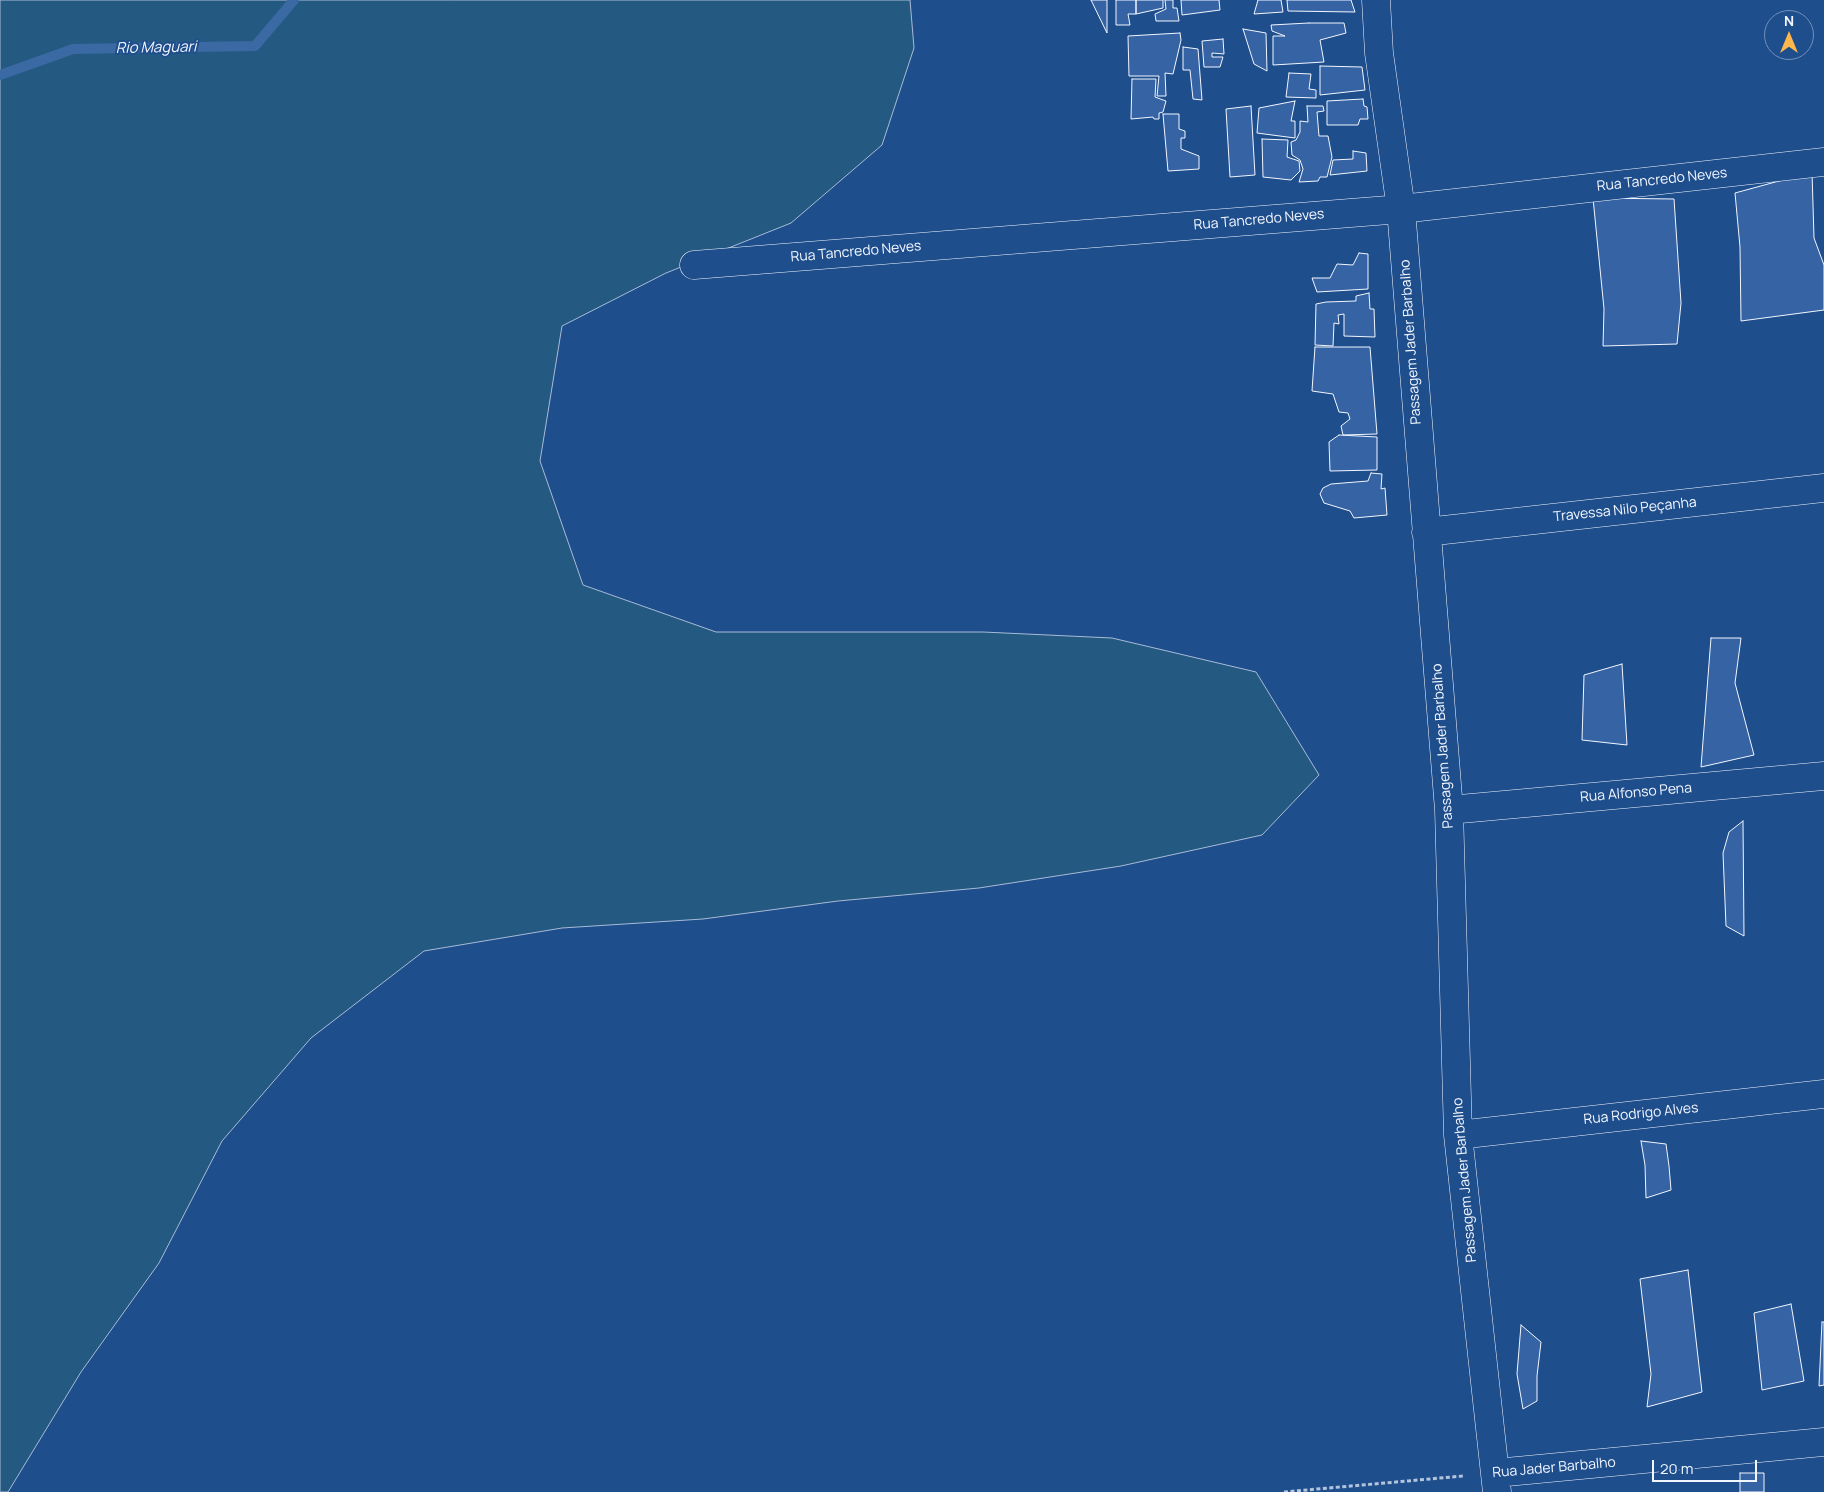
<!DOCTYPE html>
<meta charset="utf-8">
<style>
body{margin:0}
#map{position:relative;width:1824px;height:1492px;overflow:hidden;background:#1f4e8c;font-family:Manrope,sans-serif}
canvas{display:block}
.north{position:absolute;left:1764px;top:10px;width:50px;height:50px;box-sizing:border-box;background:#1f4e8c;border:1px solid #7391ba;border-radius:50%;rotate:0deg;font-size:14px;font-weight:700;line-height:20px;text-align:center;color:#f2f6ff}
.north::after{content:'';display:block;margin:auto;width:18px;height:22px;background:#ffb74d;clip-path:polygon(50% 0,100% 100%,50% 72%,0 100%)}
.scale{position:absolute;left:1652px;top:1460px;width:105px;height:22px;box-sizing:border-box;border:2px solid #f2f6ff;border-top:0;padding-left:6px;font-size:15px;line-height:18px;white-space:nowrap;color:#f2f6ff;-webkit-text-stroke:4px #1f4e8c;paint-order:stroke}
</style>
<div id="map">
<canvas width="1824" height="1492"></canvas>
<div class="north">N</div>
<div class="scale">20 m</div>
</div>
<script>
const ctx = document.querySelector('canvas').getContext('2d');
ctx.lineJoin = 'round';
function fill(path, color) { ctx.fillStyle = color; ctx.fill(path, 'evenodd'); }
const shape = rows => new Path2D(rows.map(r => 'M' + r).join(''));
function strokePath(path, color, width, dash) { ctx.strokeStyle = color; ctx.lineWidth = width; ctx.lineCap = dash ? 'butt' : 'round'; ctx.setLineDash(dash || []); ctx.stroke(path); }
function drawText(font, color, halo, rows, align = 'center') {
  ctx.font = font + ' Manrope,sans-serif'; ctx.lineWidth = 4; ctx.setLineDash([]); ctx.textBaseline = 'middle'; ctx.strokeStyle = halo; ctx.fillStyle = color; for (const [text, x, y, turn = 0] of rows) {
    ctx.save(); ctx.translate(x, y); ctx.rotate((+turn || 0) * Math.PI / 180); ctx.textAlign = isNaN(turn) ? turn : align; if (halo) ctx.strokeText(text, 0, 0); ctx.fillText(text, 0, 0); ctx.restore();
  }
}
const green = shape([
 [0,0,910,0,914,48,882,145,791,223,666,273,562,326,540,461,583,585,716,632,983,632,1112,638,1256,672,1319,775,1262,835,1121,866,979,888,838,901,703,919,562,928,424,951,311,1038,222,1141,159,1263,81,1372,8,1492,0,1492,0,0]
]);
const stream = shape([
 [0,75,73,49,255,46,294,0]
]);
const building = shape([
 [1091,0,1107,0,1107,33,1091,0],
 [1116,0,1136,0,1136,14,1128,14,1130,25,1116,25,1116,0],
 [1136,0,1163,0,1163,8,1136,14,1136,0],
 [1165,0,1173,0,1173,8,1177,8,1179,21,1156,21,1155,14,1166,9,1165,0],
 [1181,0,1219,0,1220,10,1182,15,1181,0],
 [1258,0,1281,0,1283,12,1254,14,1258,0],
 [1287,0,1351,0,1355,12,1288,11,1287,0],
 [1309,23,1344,23,1346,33,1320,40,1324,62,1273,65,1273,36,1285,36,1272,31,1271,25,1309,23],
 [1243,29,1266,33,1267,71,1254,64,1243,29],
 [1180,33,1181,40,1173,74,1165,73,1166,96,1157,96,1159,76,1129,76,1128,36,1180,33],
 [1223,39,1224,54,1212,53,1212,57,1223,57,1220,67,1204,67,1202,41,1223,39],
 [1183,47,1198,49,1202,100,1193,99,1190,70,1183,70,1183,47],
 [1320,66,1362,67,1365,90,1320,95,1320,66],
 [1289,73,1311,74,1309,89,1316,90,1316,98,1286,97,1289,73],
 [1132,79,1156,79,1155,97,1166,101,1163,112,1159,113,1159,119,1154,119,1153,117,1131,119,1132,79],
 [1363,99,1364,106,1367,107,1368,119,1360,119,1358,125,1327,125,1327,101,1363,99],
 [1295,101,1291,121,1295,121,1295,138,1257,133,1259,108,1295,101],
 [1251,106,1255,175,1230,177,1226,109,1251,106],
 [1307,106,1323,106,1324,111,1317,112,1319,136,1328,136,1332,157,1327,177,1320,177,1318,181,1299,182,1303,169,1300,160,1292,155,1291,142,1296,140,1300,132,1300,121,1308,122,1307,106],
 [1163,114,1179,114,1179,129,1185,131,1185,138,1181,138,1181,149,1199,156,1199,169,1168,171,1163,114],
 [1262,139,1288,140,1287,157,1299,161,1300,171,1291,180,1263,177,1262,139],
 [1353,151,1366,153,1367,171,1330,175,1333,160,1353,159,1353,151],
 [1812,172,1814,238,1824,265,1824,310,1741,321,1740,247,1735,193,1812,172],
 [1593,198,1674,199,1681,303,1677,344,1603,346,1604,309,1593,198],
 [1359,253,1368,254,1368,289,1317,292,1312,278,1330,278,1337,264,1353,265,1359,253],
 [1369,293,1370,309,1374,309,1375,337,1344,336,1344,314,1338,315,1339,324,1334,323,1333,346,1315,345,1316,304,1326,302,1356,301,1356,296,1369,293],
 [1315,347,1370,347,1377,434,1343,435,1341,426,1350,419,1348,413,1339,412,1333,394,1312,391,1315,347],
 [1339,435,1377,437,1377,470,1330,471,1329,442,1339,435],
 [1371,473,1382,474,1381,489,1385,488,1387,515,1354,518,1350,511,1324,503,1320,494,1323,488,1331,484,1368,481,1371,473],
 [1711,638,1741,638,1735,683,1754,755,1701,767,1711,638],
 [1622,664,1627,745,1582,740,1584,675,1622,664],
 [1743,821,1744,936,1726,926,1723,853,1729,832,1743,821],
 [1641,1141,1666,1144,1669,1166,1671,1190,1646,1198,1645,1165,1641,1141],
 [1688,1270,1702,1392,1647,1407,1651,1374,1640,1279,1688,1270],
 [1791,1304,1804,1381,1762,1390,1754,1313,1791,1304],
 [1822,1322,1824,1322,1824,1385,1819,1386,1822,1322],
 [1521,1325,1541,1342,1537,1376,1537,1401,1523,1409,1517,1374,1521,1325],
 [1740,1473,1764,1473,1764,1492,1740,1492,1740,1473]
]);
const path = shape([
 [1284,1492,1463,1476]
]);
const street = shape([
 [1376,0,1379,53,1401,209,1449,810,1458,1135,1497,1492],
 [694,265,1401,209,1824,162],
 [1426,532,1824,488],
 [1449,810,1824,776],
 [1458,1135,1824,1094],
 [1496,1473,1824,1442]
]);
const streetNames = [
 ["Rua Tancredo Neves",1662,180,-6],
 ["Rua Tancredo Neves",1259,220,-5],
 ["Rua Tancredo Neves",856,252,-5],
 ["Passagem Jader Barbalho",1411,342,-94],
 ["Travessa Nilo Peçanha",1625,510,-6],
 ["Passagem Jader Barbalho",1443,746,-94],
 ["Rua Alfonso Pena",1636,793,-5],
 ["Rua Rodrigo Alves",1641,1114,-6],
 ["Passagem Jader Barbalho",1465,1180,-95],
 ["Rua Jader Barbalho",1554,1468,-5]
];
const waterNames = [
 ["Rio Maguari",156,48,-1]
];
fill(green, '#245a82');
strokePath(green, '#a8bbd7', 1);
strokePath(stream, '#3b69a3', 10);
fill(building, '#3563a3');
strokePath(building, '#f2f6ff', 1);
strokePath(street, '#f2f6ff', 29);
strokePath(path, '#b3c4dc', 3, [4, 2.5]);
strokePath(street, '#1f4e8c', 28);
drawText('14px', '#f2f6ff', '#1f4e8c', streetNames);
drawText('italic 15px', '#f2f6ff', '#1f4e8c', waterNames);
</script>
